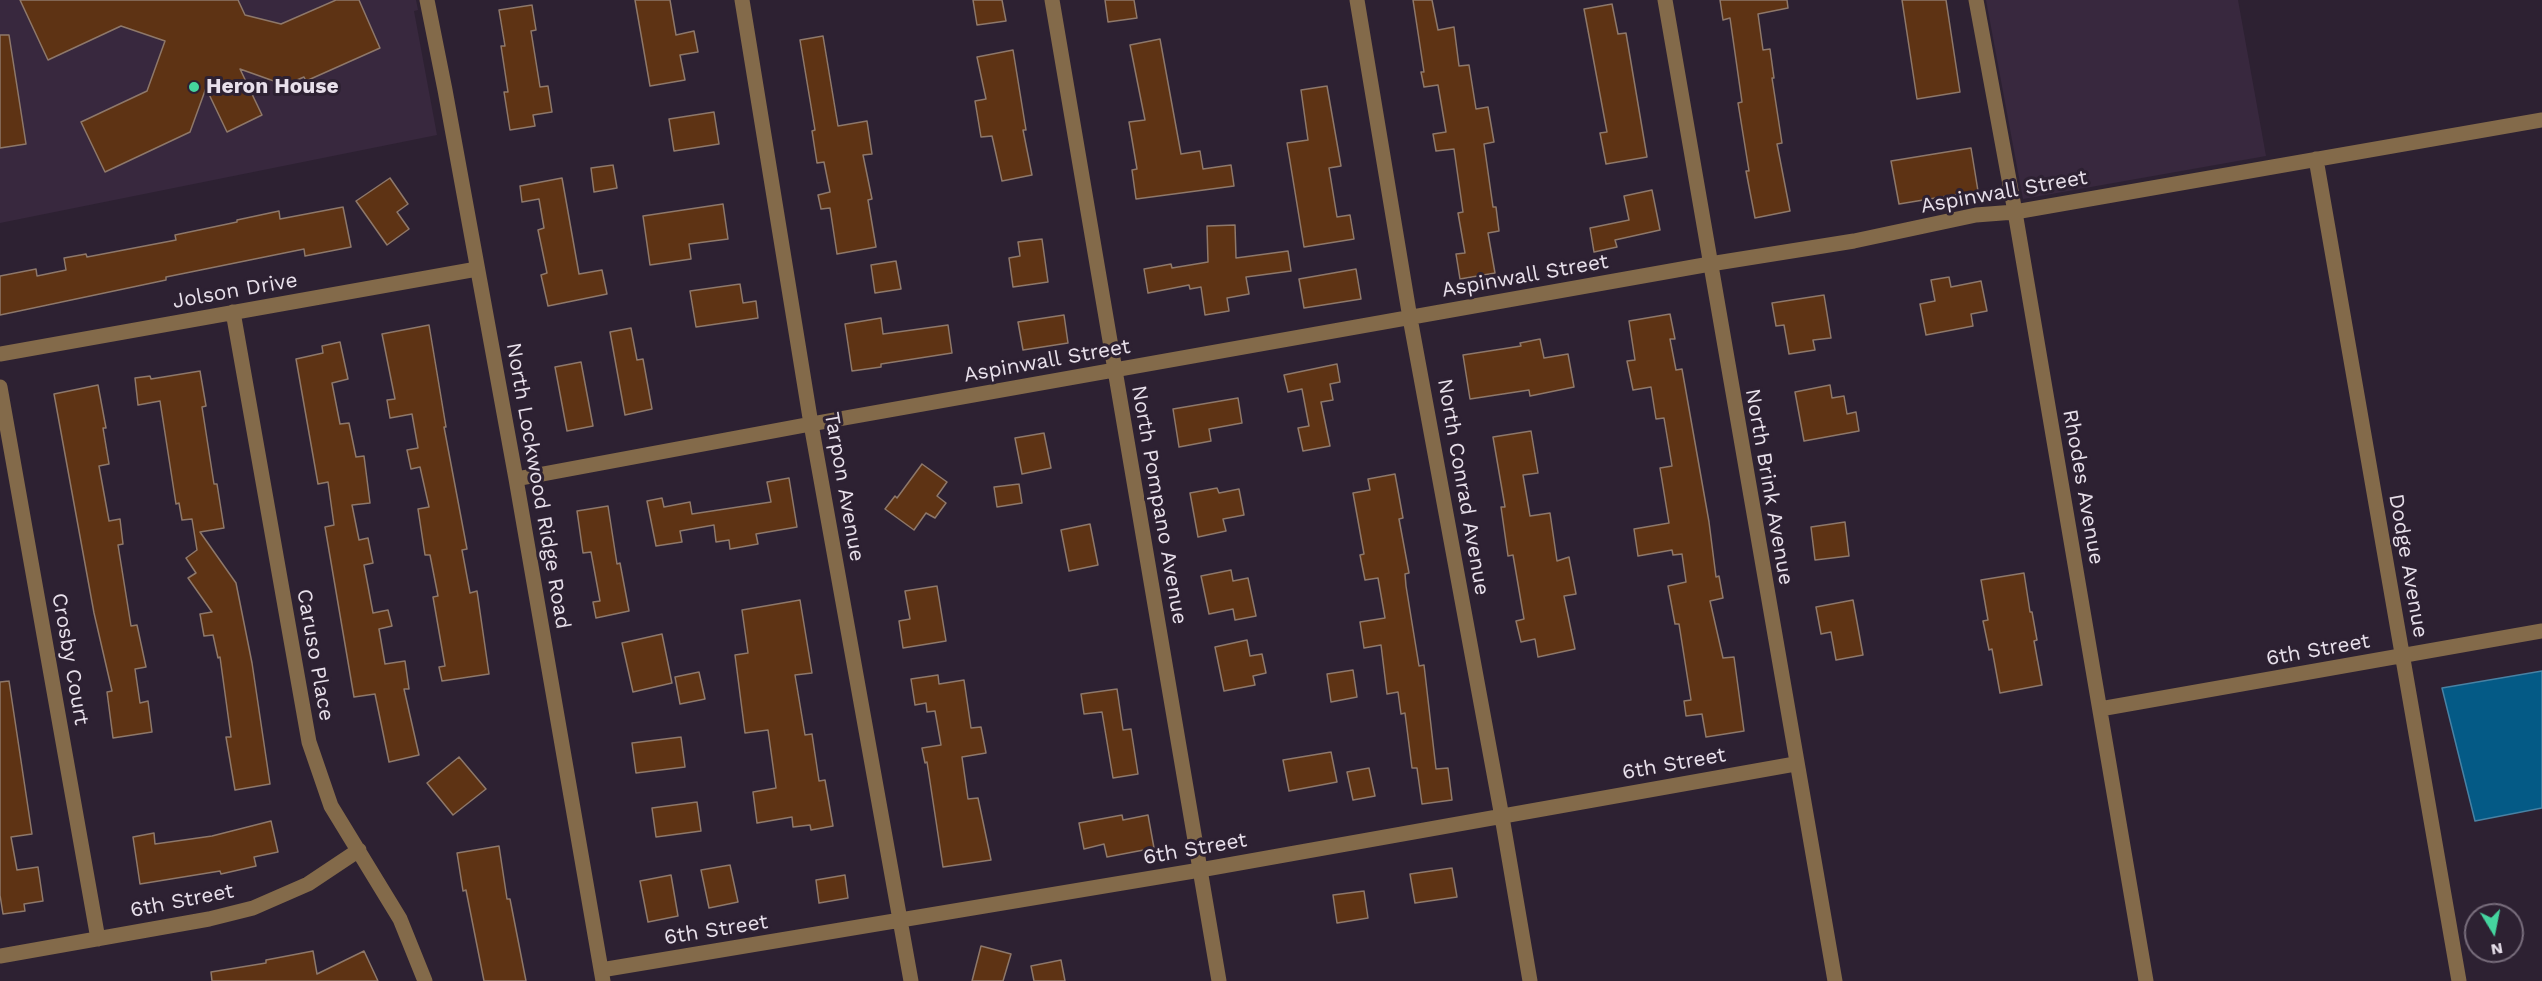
<!DOCTYPE html>
<style>
body{margin:0}
#map{position:relative;width:2542px;height:981px;overflow:hidden;background:#2d2132;font-family:"Work Sans",sans-serif}
canvas{display:block}
.north{position:absolute;left:2464px;top:903px;width:60px;height:60px;box-sizing:border-box;background:#2d2132;border:2px solid #786d7c;border-radius:50%;rotate:170deg;font-size:16px;font-weight:700;line-height:24px;text-align:center;color:#e8e0eb}
.north::after{content:'';display:block;margin:auto;width:21px;height:27px;background:#45d49f;clip-path:polygon(50% 0,100% 100%,50% 72%,0 100%)}
</style>
<div id="map">
<canvas width="2542" height="981"></canvas>
<div class="north">N</div>
</div>
<script>
const ctx = document.querySelector('canvas').getContext('2d');
ctx.lineJoin = 'round';
function fill(path, color) { ctx.fillStyle = color; ctx.fill(path, 'evenodd'); }
const shape = rows => new Path2D(rows.map(r => 'M' + r).join(''));
function strokePath(path, color, width, dash) { ctx.strokeStyle = color; ctx.lineWidth = width; ctx.lineCap = dash ? 'butt' : 'round'; ctx.setLineDash(dash || []); ctx.stroke(path); }
function drawText(font, color, halo, rows, align = 'center') {
  ctx.font = font + ' "Work Sans",sans-serif'; ctx.lineWidth = 6; ctx.setLineDash([]); ctx.textBaseline = 'middle'; ctx.strokeStyle = halo; ctx.fillStyle = color; for (const [text, x, y, turn = 0] of rows) {
    ctx.save(); ctx.translate(x, y); ctx.rotate((+turn || 0) * Math.PI / 180); ctx.textAlign = isNaN(turn) ? turn : align; if (halo) ctx.strokeText(text, 0, 0); ctx.fillText(text, 0, 0); ctx.restore();
  }
}
const built = shape([
 [0,0,416,0,418,10,414,11,437,135,0,223],
 [1986,0,2238,0,2266,156,2023,199]
]);
const water = shape([
 [2542,671,2542,808,2475,821,2442,688,2542,671]
]);
const building = shape([
 [20,0,238,0,245,15,281,24,336,0,359,0,380,48,306,81,304,77,285,85,240,69,262,115,227,132,206,88,190,132,105,172,81,122,147,91,165,41,121,26,48,60,20,0],
 [635,0,670,0,676,35,694,31,698,52,680,55,685,80,650,86,635,0],
 [973,0,1002,0,1006,21,977,25,973,0],
 [1105,0,1134,0,1137,18,1108,22,1105,0],
 [1413,0,1432,0,1438,30,1454,27,1459,66,1469,65,1476,109,1488,107,1494,142,1484,144,1493,207,1496,207,1499,231,1488,233,1495,273,1460,279,1456,254,1465,253,1458,213,1463,212,1454,149,1436,151,1433,134,1446,132,1438,85,1424,87,1421,72,1424,72,1413,0],
 [1720,0,1787,0,1788,8,1758,14,1763,50,1770,49,1774,78,1772,78,1782,143,1777,144,1790,211,1755,218,1746,171,1749,171,1738,103,1742,102,1730,18,1723,20,1720,0],
 [1902,0,1946,0,1960,92,1917,99,1902,0],
 [1612,4,1618,34,1626,33,1647,157,1606,164,1600,133,1607,132,1584,9,1612,4],
 [532,5,536,30,531,31,540,87,548,86,552,112,533,115,535,126,510,130,504,92,508,92,501,46,505,46,499,10,532,5],
 [0,35,9,35,26,144,0,148,0,35],
 [823,36,838,126,867,121,872,154,863,155,872,199,868,200,876,247,837,254,830,208,821,209,818,195,830,192,824,162,817,163,812,131,815,130,800,40,823,36],
 [1160,39,1181,154,1200,151,1203,169,1231,165,1234,186,1136,199,1132,170,1137,169,1129,122,1145,120,1130,45,1160,39],
 [1013,50,1026,130,1023,130,1032,175,1002,181,992,136,981,137,975,101,986,99,977,57,1013,50],
 [1327,86,1341,166,1329,168,1337,217,1350,215,1354,239,1304,247,1287,143,1308,140,1301,90,1327,86],
 [714,112,719,144,674,151,669,119,714,112],
 [1971,148,1978,191,1899,204,1891,161,1971,148],
 [613,165,617,188,594,192,591,168,613,165],
 [390,178,408,204,397,212,409,229,387,245,356,201,390,178],
 [562,178,579,274,602,270,607,294,548,306,541,275,547,273,538,230,544,228,539,199,522,202,520,186,562,178],
 [1652,190,1660,230,1615,240,1617,247,1594,252,1590,228,1629,220,1624,196,1652,190],
 [723,204,728,239,689,244,691,259,650,265,643,216,723,204],
 [343,207,351,247,305,256,304,249,166,277,166,280,0,315,0,276,36,269,37,276,66,270,64,258,86,254,87,257,176,240,175,235,237,222,237,220,279,211,280,219,343,207],
 [1235,225,1236,258,1288,251,1291,271,1246,277,1249,294,1227,298,1229,311,1205,315,1201,287,1190,289,1189,285,1148,293,1144,269,1171,264,1172,268,1208,262,1207,226,1235,225],
 [1042,239,1048,282,1013,287,1009,258,1020,256,1018,242,1042,239],
 [896,261,901,289,875,293,871,265,896,261],
 [1356,269,1361,299,1304,308,1299,279,1356,269],
 [1949,277,1951,287,1981,281,1987,311,1971,314,1973,326,1926,335,1920,304,1935,301,1931,280,1949,277],
 [740,284,743,303,756,301,758,318,696,327,690,291,740,284],
 [1824,295,1831,338,1813,340,1815,350,1789,354,1784,325,1776,326,1772,303,1824,295],
 [1670,314,1675,339,1670,339,1676,370,1682,369,1709,522,1716,577,1719,576,1723,598,1710,601,1723,658,1734,657,1744,731,1706,737,1702,714,1686,716,1684,701,1691,700,1679,624,1675,624,1668,586,1686,582,1682,554,1673,555,1672,550,1638,556,1634,529,1669,523,1660,468,1672,466,1664,418,1656,419,1651,387,1633,390,1627,361,1635,360,1629,321,1670,314],
 [1064,315,1068,343,1023,350,1018,322,1064,315],
 [881,318,883,334,948,325,952,353,881,364,881,367,852,371,845,324,881,318],
 [429,325,446,427,444,427,467,549,462,550,470,593,477,591,489,674,442,681,439,667,445,666,433,597,438,596,430,555,425,555,418,509,429,507,420,467,411,469,407,450,418,448,412,414,390,418,387,400,395,399,382,334,429,325],
 [631,328,637,360,643,359,652,409,625,415,610,332,631,328],
 [1540,339,1544,358,1568,354,1574,387,1530,396,1529,390,1470,399,1463,355,1521,346,1520,343,1540,339],
 [340,342,348,379,332,383,340,424,349,423,356,457,364,456,370,503,352,505,359,540,368,538,373,563,364,565,373,613,388,610,392,626,379,629,385,664,405,661,409,689,404,689,419,755,389,762,375,694,354,697,325,527,334,525,328,482,318,484,296,359,323,353,322,346,340,342],
 [581,362,593,426,567,431,555,367,581,362],
 [1337,364,1340,382,1330,384,1333,400,1321,402,1330,446,1303,451,1298,428,1309,426,1302,389,1288,392,1284,375,1337,364],
 [200,371,206,406,202,407,214,484,217,484,224,528,200,532,236,583,252,663,270,784,235,790,226,737,231,737,220,657,218,658,213,635,204,636,200,614,212,612,188,578,196,573,186,558,197,550,192,519,182,520,179,503,176,504,160,401,138,405,135,378,150,376,151,379,200,371],
 [98,385,106,428,103,428,109,464,99,466,109,521,120,519,123,544,118,545,131,626,137,625,146,667,135,669,140,703,148,701,152,732,113,738,107,692,112,691,94,613,54,394,98,385],
 [1830,385,1832,398,1844,396,1847,414,1856,412,1859,431,1804,441,1795,392,1830,385],
 [1238,398,1242,423,1209,429,1211,441,1179,447,1173,409,1238,398],
 [1531,431,1538,473,1523,475,1530,516,1550,513,1557,561,1569,557,1576,594,1564,596,1575,649,1538,657,1535,639,1521,642,1516,621,1524,619,1513,555,1508,556,1501,507,1505,507,1493,437,1531,431],
 [1044,433,1051,468,1022,474,1015,438,1044,433],
 [922,464,947,482,937,496,946,503,935,518,926,513,914,530,885,509,895,496,897,498,922,464],
 [1395,474,1403,518,1399,519,1409,573,1405,574,1406,586,1419,666,1424,665,1436,769,1448,768,1452,800,1422,804,1417,768,1412,768,1405,713,1401,714,1398,692,1387,694,1381,645,1364,648,1360,622,1385,618,1378,578,1365,580,1360,555,1364,554,1353,493,1370,490,1368,479,1395,474],
 [789,478,797,527,756,534,758,544,730,549,729,540,716,542,714,525,680,531,682,542,656,546,647,501,662,498,664,507,690,502,692,514,771,502,767,482,789,478],
 [1019,484,1022,503,997,507,994,487,1019,484],
 [1217,488,1219,493,1239,489,1244,515,1223,519,1226,531,1198,537,1190,493,1217,488],
 [608,506,617,564,620,563,629,611,596,618,593,602,600,601,591,552,583,553,577,511,608,506],
 [1845,522,1849,556,1815,560,1811,527,1845,522],
 [1090,524,1098,565,1069,571,1061,530,1090,524],
 [1231,570,1233,581,1248,578,1256,616,1235,620,1233,609,1209,614,1201,576,1231,570],
 [2024,573,2030,612,2032,612,2037,640,2034,641,2042,685,2000,693,1992,649,1989,650,1983,621,1988,620,1981,580,2024,573],
 [937,586,946,641,903,648,899,621,910,619,905,591,937,586],
 [800,600,812,673,795,675,805,735,812,734,819,781,825,780,833,826,811,830,810,825,793,827,792,817,757,823,753,792,776,788,768,730,745,733,735,655,748,653,742,610,800,600],
 [1853,600,1863,655,1836,660,1831,632,1821,634,1816,607,1853,600],
 [662,634,672,683,633,692,622,643,662,634],
 [1247,640,1250,656,1262,654,1266,673,1253,676,1255,685,1224,691,1215,647,1247,640],
 [1353,670,1357,697,1331,702,1327,674,1353,670],
 [699,672,705,699,680,704,675,677,699,672],
 [938,675,939,684,964,680,971,728,981,727,986,753,962,757,968,799,978,798,991,860,943,867,927,762,925,763,922,748,941,745,935,711,927,712,926,703,915,705,911,679,938,675],
 [9,681,32,834,11,837,17,870,38,867,43,901,24,904,25,911,3,914,0,895,0,682,9,681],
 [1117,689,1123,730,1131,729,1138,774,1113,778,1102,712,1084,714,1081,694,1117,689],
 [681,737,685,767,636,773,632,743,681,737],
 [1331,752,1337,782,1289,791,1283,760,1331,752],
 [459,757,486,789,453,815,427,783,459,757],
 [1369,768,1375,796,1353,800,1347,772,1369,768],
 [697,802,701,831,656,837,652,808,697,802],
 [1122,815,1123,820,1148,815,1154,848,1107,857,1104,844,1084,849,1079,823,1122,815],
 [271,821,278,852,254,857,256,866,221,874,220,871,140,884,133,837,154,833,155,844,212,836,271,821],
 [499,846,507,899,510,899,526,981,484,981,466,890,463,891,457,853,499,846],
 [730,865,738,902,709,908,701,870,730,865],
 [1452,868,1457,897,1415,903,1410,874,1452,868],
 [671,875,678,916,648,922,640,881,671,875],
 [845,875,848,898,819,903,816,880,845,875],
 [1364,891,1368,918,1337,923,1333,895,1364,891],
 [981,946,1011,954,1003,981,972,981,981,946],
 [313,951,317,974,364,951,378,981,212,981,211,972,266,963,266,960,313,951],
 [1061,960,1065,981,1034,981,1031,966,1061,960]
]);
const minor = shape([
 [427,0,445,90,516,479,603,981],
 [742,0,811,424,911,981],
 [1052,0,1219,981],
 [1357,0,1410,318,1502,817,1530,981],
 [1665,0,1835,981],
 [1976,0,2015,212,2146,981],
 [2316,159,2459,981],
 [233,312,309,742,331,806,400,919,425,981],
 [0,354,477,269],
 [0,387,98,939],
 [516,479,811,424,1710,264,1854,241,1976,215,2015,212,2542,120],
 [2100,709,2542,631],
 [0,956,209,919,253,908,308,884,359,850],
 [601,970,1200,870,1795,764]
]);
const markers = [
 [194,87,6,"#45d49f"]
];
const poiNames = [
 ["Heron House",206,87]
];
const streetNames = [
 ["Aspinwall Street",2004,192,-10],
 ["Aspinwall Street",1525,276,-10],
 ["Jolson Drive",235,291,-10],
 ["Aspinwall Street",1047,361,-10],
 ["North Lockwood Ridge Road",538,486,80],
 ["Tarpon Avenue",844,487,80],
 ["North Conrad Avenue",1463,487,80],
 ["North Brink Avenue",1769,487,80],
 ["Rhodes Avenue",2083,487,80],
 ["North Pompano Avenue",1159,505,80],
 ["Dodge Avenue",2408,566,80],
 ["6th Street",2318,650,-10],
 ["Caruso Place",315,655,80],
 ["Crosby Court",70,659,80],
 ["6th Street",1674,764,-10],
 ["6th Street",1195,849,-10],
 ["6th Street",182,901,-11],
 ["6th Street",716,930,-9]
];
fill(built, '#38283e');
fill(water, '#045a86');
strokePath(water, '#4882a4', 1.5);
fill(building, '#5e3314');
strokePath(building, '#8e786a', 1.5);
strokePath(minor, '#836a4a', 15);
for (const [x, y, r, color] of markers) { const dot = new Path2D(); dot.arc(x, y, r, 0, 2 * Math.PI); ctx.fillStyle = color; ctx.fill(dot); strokePath(dot, '#2d2132', 2); }
drawText('bold 21px', '#e8e0eb', '#2d2132', poiNames, 'left');
drawText('21px', '#e8e0eb', '#2d2132', streetNames);
</script>
